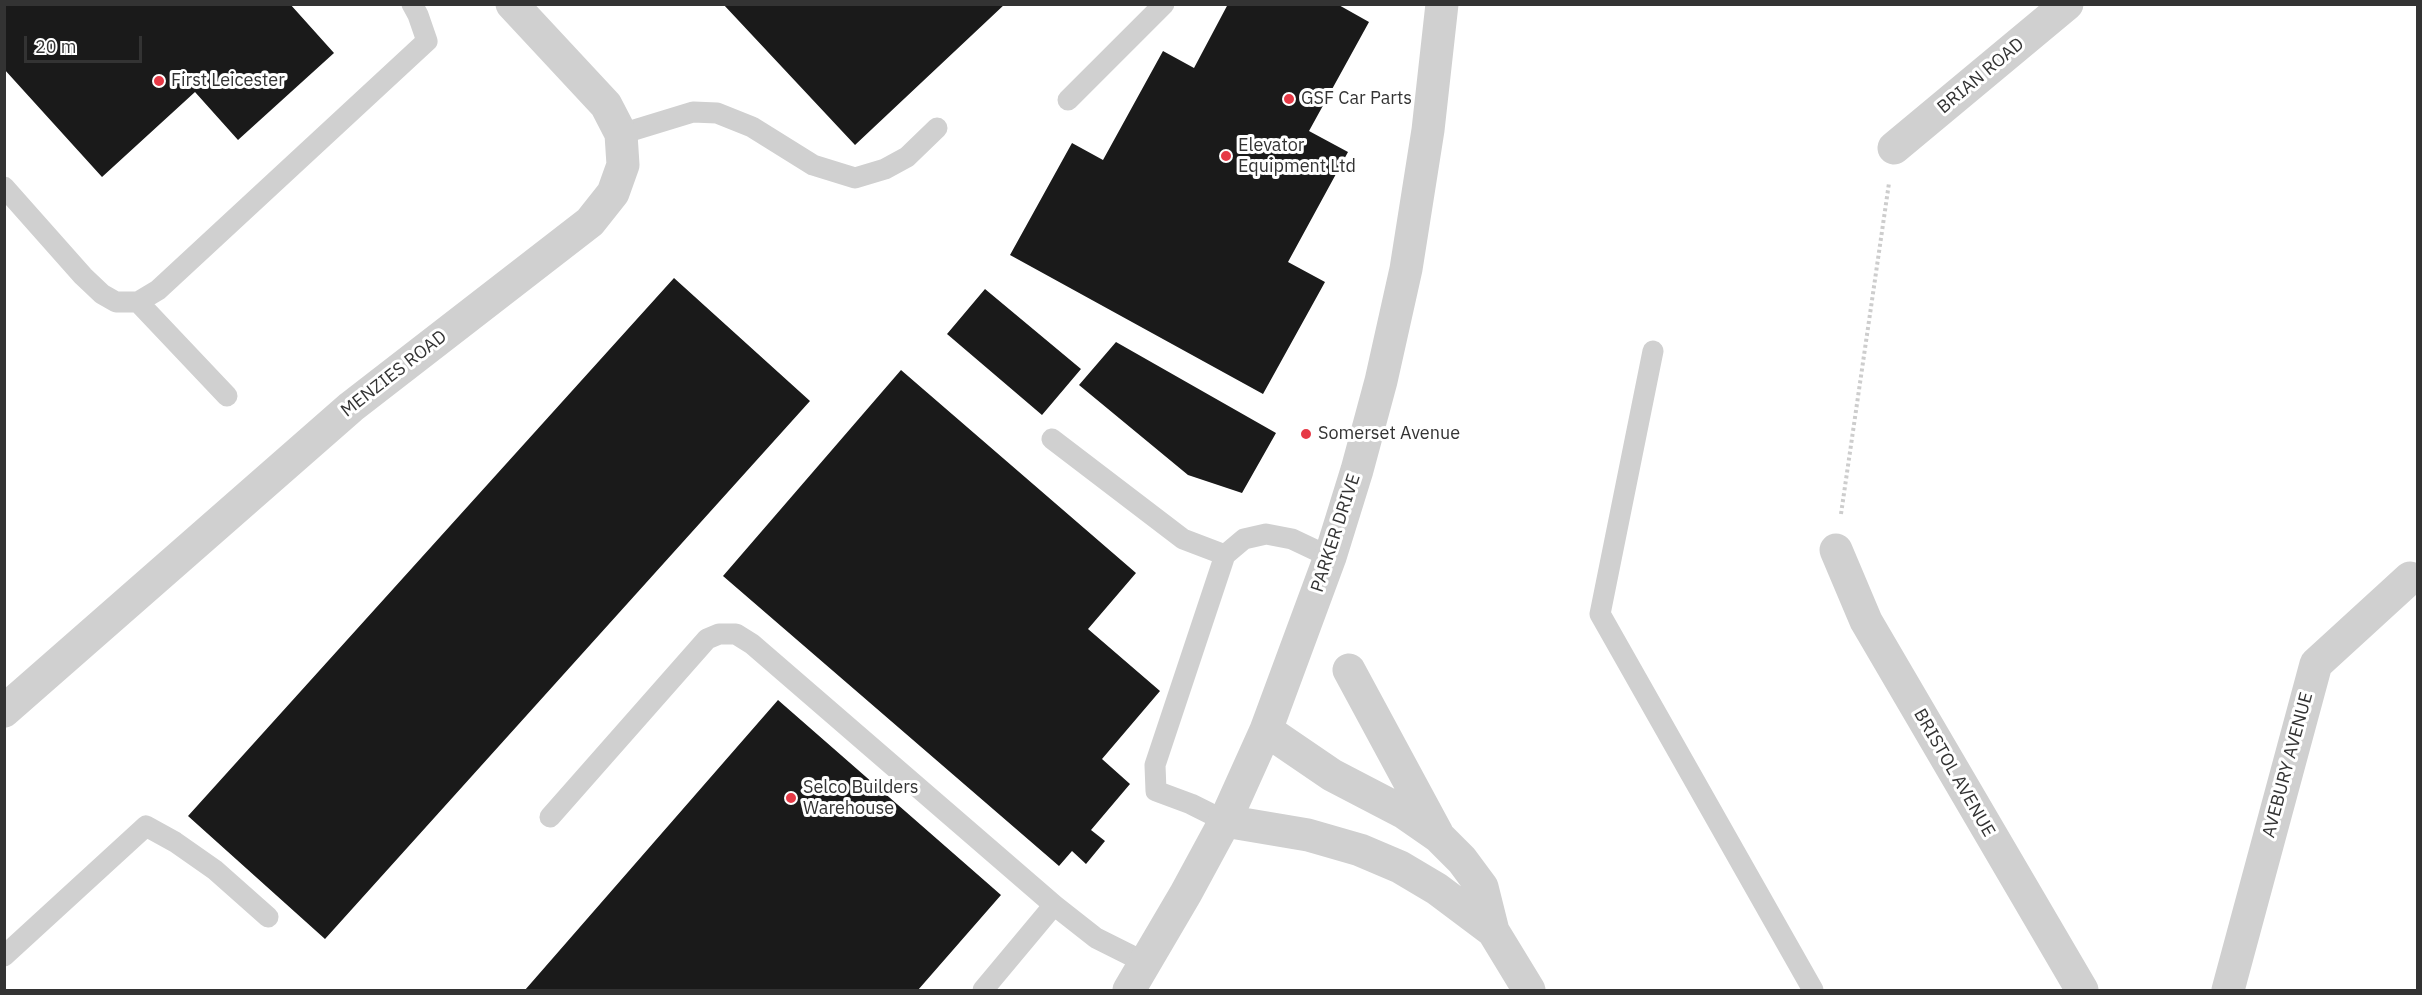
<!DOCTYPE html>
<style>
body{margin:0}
#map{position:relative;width:2422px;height:995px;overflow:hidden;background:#fff;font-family:"IBM Plex Sans",sans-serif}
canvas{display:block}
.frame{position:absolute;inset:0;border:6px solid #333;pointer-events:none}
.scale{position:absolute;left:24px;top:36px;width:118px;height:27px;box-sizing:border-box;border:3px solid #333;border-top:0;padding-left:8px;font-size:18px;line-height:21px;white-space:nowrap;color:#333;-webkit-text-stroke:4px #fff;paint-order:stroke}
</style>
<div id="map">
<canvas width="2422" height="995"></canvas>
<div class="frame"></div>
<div class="scale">20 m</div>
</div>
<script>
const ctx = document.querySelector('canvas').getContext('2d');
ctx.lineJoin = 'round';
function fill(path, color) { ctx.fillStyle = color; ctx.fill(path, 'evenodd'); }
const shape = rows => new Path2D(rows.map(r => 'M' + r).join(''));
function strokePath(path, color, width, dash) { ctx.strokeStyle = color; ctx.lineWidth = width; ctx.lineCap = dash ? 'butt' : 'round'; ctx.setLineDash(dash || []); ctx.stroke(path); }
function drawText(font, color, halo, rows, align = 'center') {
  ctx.font = font + ' "IBM Plex Sans",sans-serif'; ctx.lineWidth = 6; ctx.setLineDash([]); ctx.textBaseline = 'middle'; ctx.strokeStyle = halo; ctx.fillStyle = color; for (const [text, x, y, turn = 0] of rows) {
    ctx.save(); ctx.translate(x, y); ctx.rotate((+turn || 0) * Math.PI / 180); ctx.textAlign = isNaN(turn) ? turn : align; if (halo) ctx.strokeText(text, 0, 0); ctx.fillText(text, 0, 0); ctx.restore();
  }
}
const building = shape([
 [4,4,290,4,334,53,238,140,195,92,102,177,4,69],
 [723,4,1005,4,855,145],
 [1228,4,1337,4,1369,22,1309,131,1348,152,1288,262,1325,282,1263,394,1010,255,1072,143,1103,160,1163,51,1194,68],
 [674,278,810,401,325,939,188,816],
 [985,289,1081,369,1042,415,947,334],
 [1116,342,1276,433,1242,493,1188,475,1079,385],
 [901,370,1136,573,1088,629,1160,691,1102,759,1130,784,1091,830,1105,841,1086,864,1072,851,1059,866,723,576],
 [778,700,1001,895,918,990,525,990]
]);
const path = shape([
 [1841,514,1889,183]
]);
const lane = shape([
 [1068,100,1164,4],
 [621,134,693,112,717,113,752,127,813,165,855,178,885,169,907,157,937,128],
 [4,187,83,276,102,294,116,302,138,302,158,290,427,41,418,15,412,4],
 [138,302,227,396],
 [1653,351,1600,614,1813,990],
 [1052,439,1183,539,1225,555],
 [550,817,707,639,719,634,736,634,752,644,1054,905],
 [1225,821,1191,804,1156,791,1155,765,1225,555,1244,539,1266,534,1292,539,1330,557],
 [4,956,146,826,175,842,215,870,268,917],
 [983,990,1054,905,1096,938,1146,963]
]);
const street = shape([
 [1894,148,2067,4],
 [1836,550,1866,621,2082,990],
 [1349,670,1437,833],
 [4,711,351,407,590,222,613,193,623,165,621,134,606,105,512,4],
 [1266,730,1332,775,1403,812,1439,837,1462,860,1482,887,1493,931,1529,990],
 [1225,821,1308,835,1360,850,1400,867,1437,889,1493,931],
 [1129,990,1186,893,1225,821,1266,730,1330,557,1357,470,1381,381,1406,269,1428,130,1442,4],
 [2228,990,2316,664,2410,578]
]);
const markers = [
 [159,81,6,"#e63946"],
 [1289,99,6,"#e63946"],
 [1226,156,6,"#e63946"],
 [1306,434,6,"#e63946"],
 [791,798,6,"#e63946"]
];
const streetNames = [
 ["BRIAN ROAD",1981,76,-40],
 ["MENZIES ROAD",394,374,-38],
 ["PARKER DRIVE",1336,533,-72],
 ["AVEBURY AVENUE",2288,765,-75],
 ["BRISTOL AVENUE",1954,773,60]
];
const poiNames = [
 ["First Leicester",171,81],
 ["GSF Car Parts",1301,99],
 ["Elevator",1238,146],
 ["Equipment Ltd",1238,167],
 ["Somerset Avenue",1318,434],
 ["Selco Builders",803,788],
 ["Warehouse",803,809]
];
fill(building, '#1a1a1a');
strokePath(path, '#cdcdcd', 4, [3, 3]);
strokePath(lane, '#d0d0d0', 21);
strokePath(street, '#d0d0d0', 33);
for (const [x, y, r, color] of markers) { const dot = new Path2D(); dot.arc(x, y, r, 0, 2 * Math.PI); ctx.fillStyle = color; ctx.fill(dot); strokePath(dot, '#fff', 2); }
drawText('18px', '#333', '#fff', streetNames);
drawText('18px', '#333', '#fff', poiNames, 'left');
</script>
